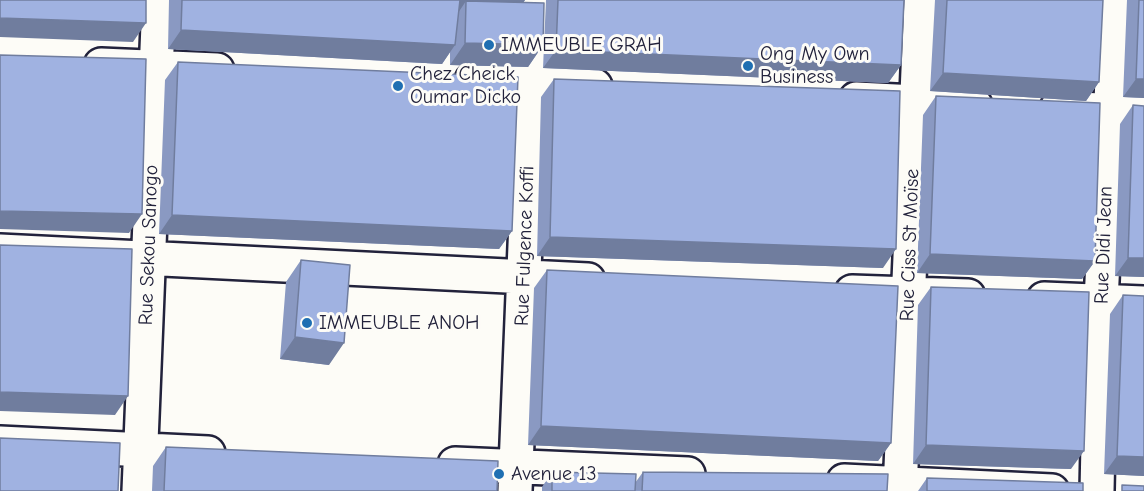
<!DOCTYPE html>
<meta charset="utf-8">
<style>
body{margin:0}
canvas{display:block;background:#fdfcf7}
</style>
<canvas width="1144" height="491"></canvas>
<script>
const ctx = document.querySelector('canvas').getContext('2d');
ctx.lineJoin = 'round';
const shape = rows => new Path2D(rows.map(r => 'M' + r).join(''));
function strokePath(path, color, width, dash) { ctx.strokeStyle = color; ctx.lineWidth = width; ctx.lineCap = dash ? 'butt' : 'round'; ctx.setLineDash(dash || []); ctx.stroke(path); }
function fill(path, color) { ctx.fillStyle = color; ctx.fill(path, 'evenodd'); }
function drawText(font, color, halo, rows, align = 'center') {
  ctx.font = font + ' "Comic Neue",sans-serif'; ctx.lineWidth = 6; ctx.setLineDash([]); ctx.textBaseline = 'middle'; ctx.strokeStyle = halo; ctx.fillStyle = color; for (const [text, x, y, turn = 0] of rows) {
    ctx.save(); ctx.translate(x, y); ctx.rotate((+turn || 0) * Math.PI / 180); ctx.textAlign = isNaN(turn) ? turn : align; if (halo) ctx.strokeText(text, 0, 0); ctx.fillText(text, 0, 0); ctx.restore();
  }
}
const minor = shape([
 [101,65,217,70],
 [472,80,595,86],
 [856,99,975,105],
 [1057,108,1144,112],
 [0,251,588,280],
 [852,292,968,296],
 [1044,299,1144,303],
 [0,443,208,453],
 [455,464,688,474],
 [844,481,1052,491],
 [139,491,159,0],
 [515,491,535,0],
 [900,491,921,0],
 [1097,491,1101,301,1116,0]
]);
const wall = shape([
 [169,0,525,0,523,3,543,45,528,67,450,65,450,52,442,64,168,49],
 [546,0,904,0,901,65,888,83,543,68],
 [935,0,1103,0,1099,82,1086,101,930,91],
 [1127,0,1144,0,1144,98,1123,97],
 [178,62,512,231,499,249,159,234,165,80],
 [554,79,883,268,537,256,541,97],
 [936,96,1095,261,1082,279,917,273,923,115],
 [1133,105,1144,106,1144,277,1115,276,1120,124],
 [301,260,329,365,280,359,286,282],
 [547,270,891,443,878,461,528,445,534,288],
 [931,287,1071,469,913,464,918,305],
 [1123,295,1144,296,1144,476,1104,474,1110,314],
 [166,447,497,491,152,491,153,466],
 [552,472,635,483,643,472,887,491,542,491,542,487],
 [927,478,1083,491,918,491]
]);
const shadedWall = shape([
 [459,0,525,0,514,15,466,1,456,16],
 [0,18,146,23,133,42,0,37],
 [181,30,455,45,442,64,168,49],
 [465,43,543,45,528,67,450,65],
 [556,50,901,65,888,83,543,68],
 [943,73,1099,82,1086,101,930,91],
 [1136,79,1144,79,1144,98,1123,97],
 [0,211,142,214,129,233,0,229],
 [172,215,512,231,499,249,159,234],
 [550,237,896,249,883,268,537,256],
 [930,254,1095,261,1082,279,917,273],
 [1128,258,1144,258,1144,277,1115,276],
 [295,337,344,343,329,365,280,359],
 [0,392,128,396,115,415,0,411],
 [541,426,891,443,878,461,528,445],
 [926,445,1084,451,1071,469,913,464],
 [1117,456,1144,457,1144,476,1104,474]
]);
const building = shape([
 [0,0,146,0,146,23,0,18,0,0],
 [182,0,460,0,455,45,181,30,182,0],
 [558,0,904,0,901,65,556,50,558,0],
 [947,0,1103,0,1099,82,943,73,947,0],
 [1139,0,1144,0,1144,79,1136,79,1139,0],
 [466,1,544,3,543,45,465,43,466,1],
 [0,55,146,59,142,214,0,211,0,55],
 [178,62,518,77,512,231,172,215,178,62],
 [554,79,900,91,896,249,550,237,554,79],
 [936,96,1100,103,1095,261,930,254,936,96],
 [1133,105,1144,106,1144,258,1128,258,1133,105],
 [0,245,132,249,128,396,0,392,0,245],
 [301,260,350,265,344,343,295,337,301,260],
 [547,270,898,286,891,443,541,426,547,270],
 [931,287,1089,292,1084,451,926,445,931,287],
 [1123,295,1144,296,1144,457,1117,456,1123,295],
 [0,438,120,443,118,491,0,491,0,438],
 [166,447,498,461,497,491,164,491,166,447],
 [552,472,636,474,635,491,552,491,552,472],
 [643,472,888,474,887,491,642,491,643,472],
 [927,478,1083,483,1083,491,927,491,927,478],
 [1122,485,1144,486,1144,491,1122,491,1122,485]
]);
const markers = [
 [489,45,6,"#1f6fb2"],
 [748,66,6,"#1f6fb2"],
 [398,86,6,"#1f6fb2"],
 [307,323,6,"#1f6fb2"],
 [499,474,6,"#1f6fb2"]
];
const poiNames = [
 ["IMMEUBLE GRAH",501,45],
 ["Ong My Own",760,54],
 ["Business",760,77],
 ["Chez Cheick",410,74],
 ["Oumar Dicko",410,97],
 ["IMMEUBLE ANOH",319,323],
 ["Avenue 13",511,474]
];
const streetNames = [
 ["Rue Sekou Sanogo",149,245,-88],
 ["Rue Ciss St Moïse",910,245,-88],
 ["Rue Didi Jean",1104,245,-88],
 ["Rue Fulgence Koffi",525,246,-88]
];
strokePath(minor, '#22223b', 38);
strokePath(minor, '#fdfcf7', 33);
fill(wall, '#8a99c2');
fill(shadedWall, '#707d9e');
fill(building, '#a0b2e1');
strokePath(building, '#707d9e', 1.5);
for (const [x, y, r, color] of markers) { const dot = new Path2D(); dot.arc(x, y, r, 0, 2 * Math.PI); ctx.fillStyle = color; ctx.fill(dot); strokePath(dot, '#fdfcf7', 2); }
drawText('20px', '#22223b', '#fdfcf7', poiNames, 'left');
drawText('20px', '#22223b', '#fdfcf7', streetNames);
</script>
